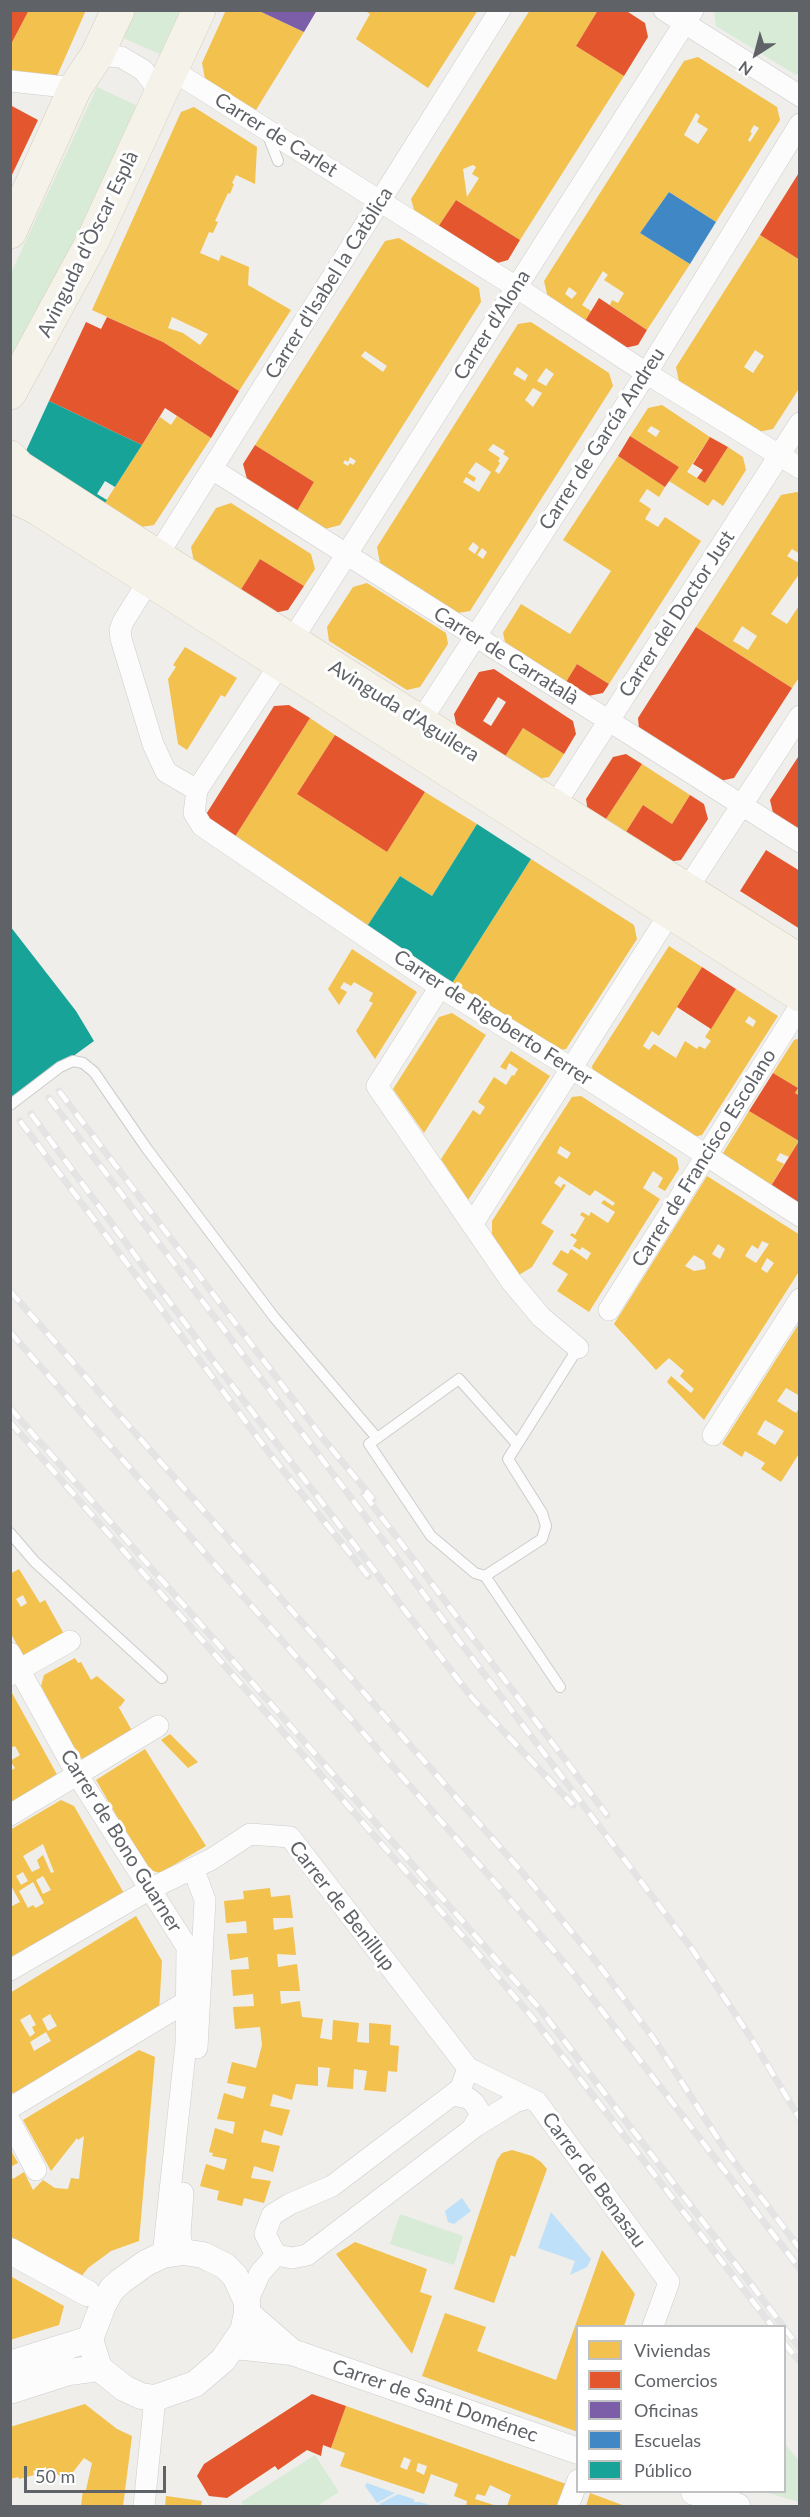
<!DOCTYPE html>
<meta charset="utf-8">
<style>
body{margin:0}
#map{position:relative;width:810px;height:2517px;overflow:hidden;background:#efeeea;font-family:Lato,sans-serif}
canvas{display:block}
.frame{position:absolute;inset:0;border:12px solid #5f6368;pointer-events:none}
.legend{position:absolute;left:576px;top:2325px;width:210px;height:168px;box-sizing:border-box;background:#fff;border:2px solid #bfc1c3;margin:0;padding:8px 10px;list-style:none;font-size:18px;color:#5f6368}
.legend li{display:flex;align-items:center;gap:12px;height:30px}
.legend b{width:30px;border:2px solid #bfc1c3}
.north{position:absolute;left:726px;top:24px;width:60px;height:60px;-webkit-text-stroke:4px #fff;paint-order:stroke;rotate:216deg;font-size:16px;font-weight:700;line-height:24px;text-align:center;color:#5f6368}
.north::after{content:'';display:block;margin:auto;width:21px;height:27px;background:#5f6368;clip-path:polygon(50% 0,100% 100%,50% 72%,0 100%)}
.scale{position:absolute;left:24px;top:2466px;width:142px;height:27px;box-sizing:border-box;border:3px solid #5f6368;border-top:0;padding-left:8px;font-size:18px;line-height:21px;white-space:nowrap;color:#5f6368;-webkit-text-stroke:4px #fff;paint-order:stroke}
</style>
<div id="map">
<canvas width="810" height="2517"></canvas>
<div class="frame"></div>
<ul class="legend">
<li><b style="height:16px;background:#f2c14e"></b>Viviendas</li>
<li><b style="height:16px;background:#e4572e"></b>Comercios</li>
<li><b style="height:16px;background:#7b5ea7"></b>Oficinas</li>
<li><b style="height:16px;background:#3f88c5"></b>Escuelas</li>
<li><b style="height:16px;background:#17a398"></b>Público</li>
</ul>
<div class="north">N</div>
<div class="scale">50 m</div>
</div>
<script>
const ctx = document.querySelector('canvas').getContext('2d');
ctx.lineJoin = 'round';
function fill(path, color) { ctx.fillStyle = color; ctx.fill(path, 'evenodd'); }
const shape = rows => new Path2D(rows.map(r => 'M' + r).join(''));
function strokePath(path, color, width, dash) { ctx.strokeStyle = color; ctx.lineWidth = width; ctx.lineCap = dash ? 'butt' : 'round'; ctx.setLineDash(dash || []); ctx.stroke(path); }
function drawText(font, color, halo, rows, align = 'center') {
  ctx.font = font + ' Lato,sans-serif'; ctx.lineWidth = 6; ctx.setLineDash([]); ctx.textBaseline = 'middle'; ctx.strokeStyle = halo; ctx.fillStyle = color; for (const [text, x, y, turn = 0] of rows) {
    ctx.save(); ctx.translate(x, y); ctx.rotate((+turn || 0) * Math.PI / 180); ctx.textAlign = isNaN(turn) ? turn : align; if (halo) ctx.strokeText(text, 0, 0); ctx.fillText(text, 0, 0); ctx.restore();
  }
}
const green = shape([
 [132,11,184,11,164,56,119,36],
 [714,11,799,11,799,73,796,75,716,26],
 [97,87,142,108,11,384,11,273],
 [400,2214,463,2236,454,2265,390,2244],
 [785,2444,799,2461,799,2502,765,2492,784,2492],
 [315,2455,339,2492,317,2506,244,2506,241,2502]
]);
const water = shape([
 [462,2198,471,2211,454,2224,448,2222,445,2211],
 [551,2212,591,2259,587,2267,570,2275,575,2261,538,2248],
 [367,2483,395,2493,377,2503,365,2486],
 [398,2494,414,2499,414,2502,420,2502,433,2506,381,2506,379,2504]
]);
const homes = shape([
 [29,10,86,10,57,76,10,70,10,46],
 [226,10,257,10,304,32,256,110,205,79,202,63],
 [364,10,478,10,428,88,356,39,370,14],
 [530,10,598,10,576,46,624,76,520,240,456,200,438,227,415,213,411,199],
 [473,165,476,167,472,174,479,178,467,197,463,169],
 [698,57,777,107,780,120,716,222,669,192,640,233,690,264,647,330,610,305,612,300,618,303,624,293,604,280,608,275,603,271,582,305,591,311,585,321,548,298,544,281,684,61],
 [696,113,700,116,697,122,708,129,698,144,684,135],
 [754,125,759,128,750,142,748,140,752,133,750,132],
 [569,287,577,293,572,299,565,294],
 [194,107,257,147,255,184,236,175,232,183,234,184,230,194,228,193,215,221,218,222,213,233,209,232,200,253,219,261,221,255,249,267,248,285,291,310,239,391,163,342,92,310,181,112],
 [172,317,208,334,200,345,183,333,168,328],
 [760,235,800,260,800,387,773,429,758,432,679,382,676,367],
 [755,350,764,356,753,373,744,367],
 [399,238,479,288,481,302,340,525,325,529,297,511,314,482,255,445,385,241],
 [365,351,387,366,383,372,361,356],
 [350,457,356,461,353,465,350,463,348,466,343,463,345,460,348,462],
 [531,322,609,373,613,386,470,611,457,613,380,563,377,547,518,324],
 [517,367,528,375,525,381,513,374],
 [546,368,554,374,546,386,537,381],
 [533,388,542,393,533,407,525,400],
 [493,444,505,451,503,454,509,458,499,474,495,471,500,463,498,461,500,458,488,450],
 [476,462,491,472,479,492,463,482,466,477,474,482,476,478,468,473],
 [473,542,479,547,475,554,468,549],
 [482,548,487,552,483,559,477,555],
 [662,405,710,437,687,472,697,478,705,483,728,447,743,457,746,470,723,506,713,499,708,506,669,481,679,467,630,436,648,408],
 [651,426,660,431,656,437,647,431],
 [177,416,211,438,154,525,141,527,104,504,160,417,171,425],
 [618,456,665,487,659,497,647,489,639,501,651,509,645,519,658,527,665,517,701,541,609,684,577,664,566,682,505,642,503,633,521,604,570,634,611,571,563,540],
 [797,492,800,494,800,554,792,549,787,556,797,562,800,559,800,573,771,614,787,624,800,604,800,676,792,688,696,627,781,495],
 [742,626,757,636,748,650,733,641],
 [231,503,311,554,315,569,304,586,260,559,240,591,194,562,191,547,216,508],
 [367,583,446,633,448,644,420,687,407,690,329,641,327,627,353,587],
 [185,647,237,678,225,697,221,695,187,750,178,744,168,679,176,667,173,665],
 [310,718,335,735,297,794,387,852,425,792,477,824,432,896,400,876,364,931,231,843],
 [523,728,564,754,549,777,537,779,504,758],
 [642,764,690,795,672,824,643,805,624,835,604,822],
 [531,859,634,925,637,939,566,1049,552,1051,451,985],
 [669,946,702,967,659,1036,652,1031,643,1046,649,1050,654,1044,676,1058,685,1041,697,1049,699,1046,705,1049,711,1041,705,1037,736,989,778,1016,702,1135,689,1138,594,1078,592,1066],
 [749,1016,756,1021,753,1027,745,1022],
 [352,949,417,992,375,1059,356,1031,373,1003,369,1001,373,993,354,982,351,986,344,982,340,988,347,992,339,1005,328,989],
 [452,1013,486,1035,424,1133,393,1089,439,1017],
 [800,1038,800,1096,795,1093,798,1088,773,1073,794,1040],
 [511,1051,550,1076,468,1200,441,1159,473,1110,480,1115,485,1107,478,1102,494,1077,506,1085,512,1075,514,1076,518,1069,509,1063,506,1070,500,1067],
 [581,1096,677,1158,679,1169,665,1191,658,1187,663,1178,653,1171,643,1188,660,1199,589,1312,557,1291,568,1274,552,1264,561,1250,568,1254,571,1249,587,1260,591,1253,582,1247,580,1250,573,1246,577,1240,570,1235,572,1233,575,1235,585,1218,580,1215,582,1212,589,1216,591,1212,608,1223,615,1212,601,1203,604,1200,613,1206,615,1203,595,1190,590,1196,559,1176,554,1183,561,1188,563,1184,566,1185,541,1223,554,1231,532,1267,519,1275,492,1235,492,1221,537,1151,572,1097],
 [560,1146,571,1153,567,1159,557,1153],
 [749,1111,799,1141,789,1157,780,1153,776,1160,784,1164,769,1189,720,1158],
 [707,1176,800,1235,800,1270,704,1420,667,1382,671,1376,691,1393,694,1389,680,1376,684,1371,669,1358,656,1370,614,1324],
 [762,1241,769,1244,756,1263,745,1256,752,1245,758,1249],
 [718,1244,725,1249,720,1259,712,1254],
 [694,1255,704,1261,706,1269,694,1271,685,1266],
 [767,1258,774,1263,767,1273,761,1269],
 [800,1322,800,1396,786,1388,777,1401,796,1413,800,1407,800,1452,781,1482,761,1469,765,1463,745,1451,742,1457,722,1444],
 [765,1420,784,1431,775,1445,757,1434],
 [19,1569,40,1603,45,1600,64,1634,25,1659,10,1632,10,1574],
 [23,1595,27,1603,21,1607,16,1599],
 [75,1658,78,1663,81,1662,91,1680,97,1676,125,1700,120,1707,118,1706,135,1736,92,1761,79,1758,41,1686,44,1675],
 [12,1693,60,1780,10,1809,10,1771,15,1768,10,1761,20,1755,15,1746,10,1748],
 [170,1734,198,1762,188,1768,161,1740],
 [145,1749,206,1846,160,1873,147,1869,96,1780],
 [61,1800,74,1806,125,1895,10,1964,10,1907,20,1902,10,1884,10,1830],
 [43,1844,54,1872,51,1873,43,1855,37,1860,40,1868,32,1872,23,1856],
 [23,1872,28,1881,21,1885,16,1876],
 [43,1876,51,1890,43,1894,36,1880],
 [33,1882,44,1903,36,1908,33,1905,28,1908,19,1891],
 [270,1888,271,1897,290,1895,293,1918,273,1918,274,1930,293,1927,296,1955,277,1954,278,1967,297,1964,300,1991,280,1991,281,2004,300,2001,302,2017,323,2019,320,2038,332,2040,333,2020,359,2023,357,2042,369,2043,369,2023,391,2025,390,2045,399,2046,397,2072,388,2071,386,2092,364,2090,367,2071,354,2069,353,2089,327,2087,330,2068,318,2067,318,2086,296,2084,292,2100,273,2094,270,2106,290,2110,282,2136,264,2130,261,2142,280,2146,273,2172,254,2166,251,2178,271,2181,264,2203,244,2198,242,2206,217,2200,219,2191,200,2186,206,2164,224,2170,227,2159,212,2156,213,2153,209,2152,215,2128,233,2134,235,2122,217,2119,224,2093,243,2099,246,2087,227,2083,232,2062,256,2068,262,2045,260,2027,235,2029,233,2007,254,2006,253,1994,233,1996,231,1970,249,1969,248,1957,230,1960,227,1934,247,1933,246,1921,226,1923,224,1901,244,1899,243,1891],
 [136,1916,162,1961,159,2012,21,2095,10,2092,10,1993],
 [30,2014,36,2025,32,2027,35,2033,30,2037,20,2020],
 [50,2014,57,2026,48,2031,42,2019],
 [46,2032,51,2041,34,2051,30,2042],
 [139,2050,155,2057,139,2241,111,2251,88,2268,81,2277,10,2236,10,2175,13,2179,24,2172,33,2190,43,2180,55,2188,68,2189,71,2178,79,2179,84,2136,78,2140,77,2138,51,2171,23,2120],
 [10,2149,18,2163,10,2167],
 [512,2150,532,2156,541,2162,547,2169,515,2257,511,2255,494,2303,454,2289,497,2160,502,2153],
 [355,2242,427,2269,420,2292,432,2296,412,2354,336,2254],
 [602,2250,635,2294,624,2326,578,2326,578,2432,422,2376,445,2313,486,2327,477,2351,556,2380],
 [10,2276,64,2306,59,2325,10,2340],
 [85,2404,117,2429,132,2436,123,2506,81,2506,83,2490,86,2490,92,2463,84,2458,66,2481,57,2474,55,2469,47,2471,46,2467,33,2471,34,2475,19,2479,18,2477,10,2479,10,2427],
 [346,2406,569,2485,561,2506,507,2506,511,2495,490,2485,485,2496,477,2494,475,2499,497,2506,466,2506,467,2501,454,2496,458,2484,431,2474,424,2494,340,2466,345,2453,331,2448],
 [404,2457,411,2460,407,2470,400,2467],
 [418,2463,427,2466,424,2475,416,2471],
 [590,2493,625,2506,586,2506],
 [166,2496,202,2501,201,2506,165,2506]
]);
const shops = shape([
 [10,10,29,10,10,46],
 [598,10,625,10,645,23,648,37,624,76,576,46],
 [10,105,38,120,10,179],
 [800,171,800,260,760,235],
 [456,200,520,240,508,260,494,264,438,227],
 [599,298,647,330,638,345,625,348,585,321],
 [107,317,163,342,239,391,211,438,165,408,142,445,49,401,86,322,101,329],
 [630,436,679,467,665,487,618,456],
 [710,437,728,447,705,483,697,478,703,470,693,464],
 [255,445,314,482,297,511,247,479,243,464],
 [260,559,304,586,288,610,274,613,240,591],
 [696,627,792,688,734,778,720,781,639,729,638,718],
 [577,664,609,684,603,693,588,696,566,682],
 [494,669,573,721,576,734,564,754,523,728,504,758,457,728,454,714,479,672],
 [498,697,506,702,491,726,483,721],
 [289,705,310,718,231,843,205,816,274,706],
 [335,735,425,792,387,852,297,794],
 [626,754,642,764,604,822,588,812,586,799,613,757],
 [800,754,800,826,797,829,773,813,770,800],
 [690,795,704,804,708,819,681,860,668,862,624,835,643,805,672,824],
 [766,850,800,871,800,929,740,891],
 [702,967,736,989,711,1029,677,1007],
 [773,1073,798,1088,795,1093,800,1096,800,1208,769,1189,799,1141,749,1111],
 [312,2394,346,2406,331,2448,323,2445,321,2456,307,2450,278,2470,275,2466,227,2498,209,2496,197,2476,204,2464]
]);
const offices = shape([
 [257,10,317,10,304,32]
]);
const schools = shape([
 [669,192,716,222,690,264,640,233]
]);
const public = shape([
 [49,401,142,445,115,487,105,481,97,494,107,500,104,504,25,453],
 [477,824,531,859,451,985,364,931,400,876,432,896],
 [10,926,76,1011,94,1041,10,1102]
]);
const service = shape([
 [267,133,278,161],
 [10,1105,60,1067,73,1061,83,1063,94,1072,147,1149,274,1317,377,1438],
 [517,1444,459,1379,369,1444,431,1536,475,1573,485,1576,542,1539,546,1526,542,1513,508,1459,578,1348],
 [10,1533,35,1562,162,1678],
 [485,1576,560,1687]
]);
const minor = shape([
 [664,10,800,96],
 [97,55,121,57,143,70,161,93],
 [172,70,516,287,646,373,800,468],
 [10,81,75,88],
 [212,469,800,842],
 [157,556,500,10],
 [149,580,123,622,120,630,121,639,153,744,166,772,197,790],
 [292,640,693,10],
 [280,664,197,790,194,813,202,826,440,987,571,1068,800,1216],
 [422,733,420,722,433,702,644,377,800,124],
 [554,806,800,423],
 [687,889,800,716],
 [440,987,377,1086,511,1281,541,1317,578,1348],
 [473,1223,670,913],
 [609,1310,800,1006],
 [713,1435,800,1299],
 [10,1653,78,1776,187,1947,186,2044,163,2255],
 [10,1675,70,1641],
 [10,1815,158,1726],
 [193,1868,205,1900,197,2048],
 [10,1970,150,1889,212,1859,250,1834,290,1837,468,2068,537,2102,669,2282,653,2326],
 [452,2095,468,2098,474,2103,481,2114,472,2129],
 [10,2108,186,2002],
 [10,2121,36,2170],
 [183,2193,180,2234,183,2252],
 [276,2255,265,2234,272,2215,290,2204,332,2186,452,2095,461,2088,468,2068],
 [247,2302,260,2273,276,2255,292,2258,307,2255,476,2126,515,2102,528,2098],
 [144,2506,155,2398],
 [568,2506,578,2480]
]);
const tertiary = shape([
 [10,2251,87,2293],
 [183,2252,203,2255,225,2266,235,2276,247,2302,247,2313,243,2331,223,2360,195,2384,155,2398,141,2396,124,2388,99,2368,90,2339,103,2305,112,2289,121,2281,146,2263,163,2255,183,2252],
 [247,2313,292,2352],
 [234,2346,292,2352,578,2451],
 [10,2364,90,2339],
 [10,2391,69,2372,99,2368],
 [694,2492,737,2506]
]);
const primary = shape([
 [10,232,75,88,97,55,118,10],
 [10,393,92,242,199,10],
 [10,457,19,467,157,556,800,961],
 [10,495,37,508,800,995]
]);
const rail = shape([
 [59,1091,321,1436,373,1499],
 [49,1098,692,1949,751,2038,800,2119],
 [31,1114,208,1354,473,1699,573,1805],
 [20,1121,270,1454,368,1576],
 [10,1291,522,1872,595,1960,654,2039,724,2148,800,2249],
 [10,1332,500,1888,573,1973,800,2269],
 [10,1408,540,2009,783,2326],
 [10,1422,475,1950,532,2017,772,2326],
 [364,1494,607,1815],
 [784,2328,800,2348],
 [784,2343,800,2362]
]);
const streetNames = [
 ["Carrer de Carlet",276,135,32],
 ["Avinguda d'Òscar Esplà",88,244,-64],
 ["Carrer d'Isabel la Catòlica",329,283,-58],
 ["Carrer d'Alona",492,325,-58],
 ["Carrer de García Andreu",602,439,-57],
 ["Carrer del Doctor Just",677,614,-57],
 ["Carrer de Carratalà",506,656,32],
 ["Avinguda d'Aguilera",404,711,32],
 ["Carrer de Rigoberto Ferrer",493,1018,33],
 ["Carrer de Francisco Escolano",704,1158,-58],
 ["Carrer de Bono Guarner",121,1841,58],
 ["Carrer de Benillup",342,1906,52],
 ["Carrer de Benasau",594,2180,54],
 ["Carrer de Sant Doménec",435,2401,19]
];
fill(green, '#d8ebd6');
fill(water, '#bfe0f9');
fill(homes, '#f2c14e');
fill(shops, '#e4572e');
fill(offices, '#7b5ea7');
fill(schools, '#3f88c5');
fill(public, '#17a398');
strokePath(service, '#cbcccc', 12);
strokePath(minor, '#cbcccc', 22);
strokePath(tertiary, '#cbcccc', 27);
strokePath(primary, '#d7ceb8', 34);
strokePath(service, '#fdfcfc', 10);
strokePath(minor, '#fdfcfc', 21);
strokePath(tertiary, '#fdfcfc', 26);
strokePath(primary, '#f4f2e9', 33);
strokePath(rail, '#e4e4e4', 7);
strokePath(rail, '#fff', 4.5, [14]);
drawText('20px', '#5f6368', '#fff', streetNames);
</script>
